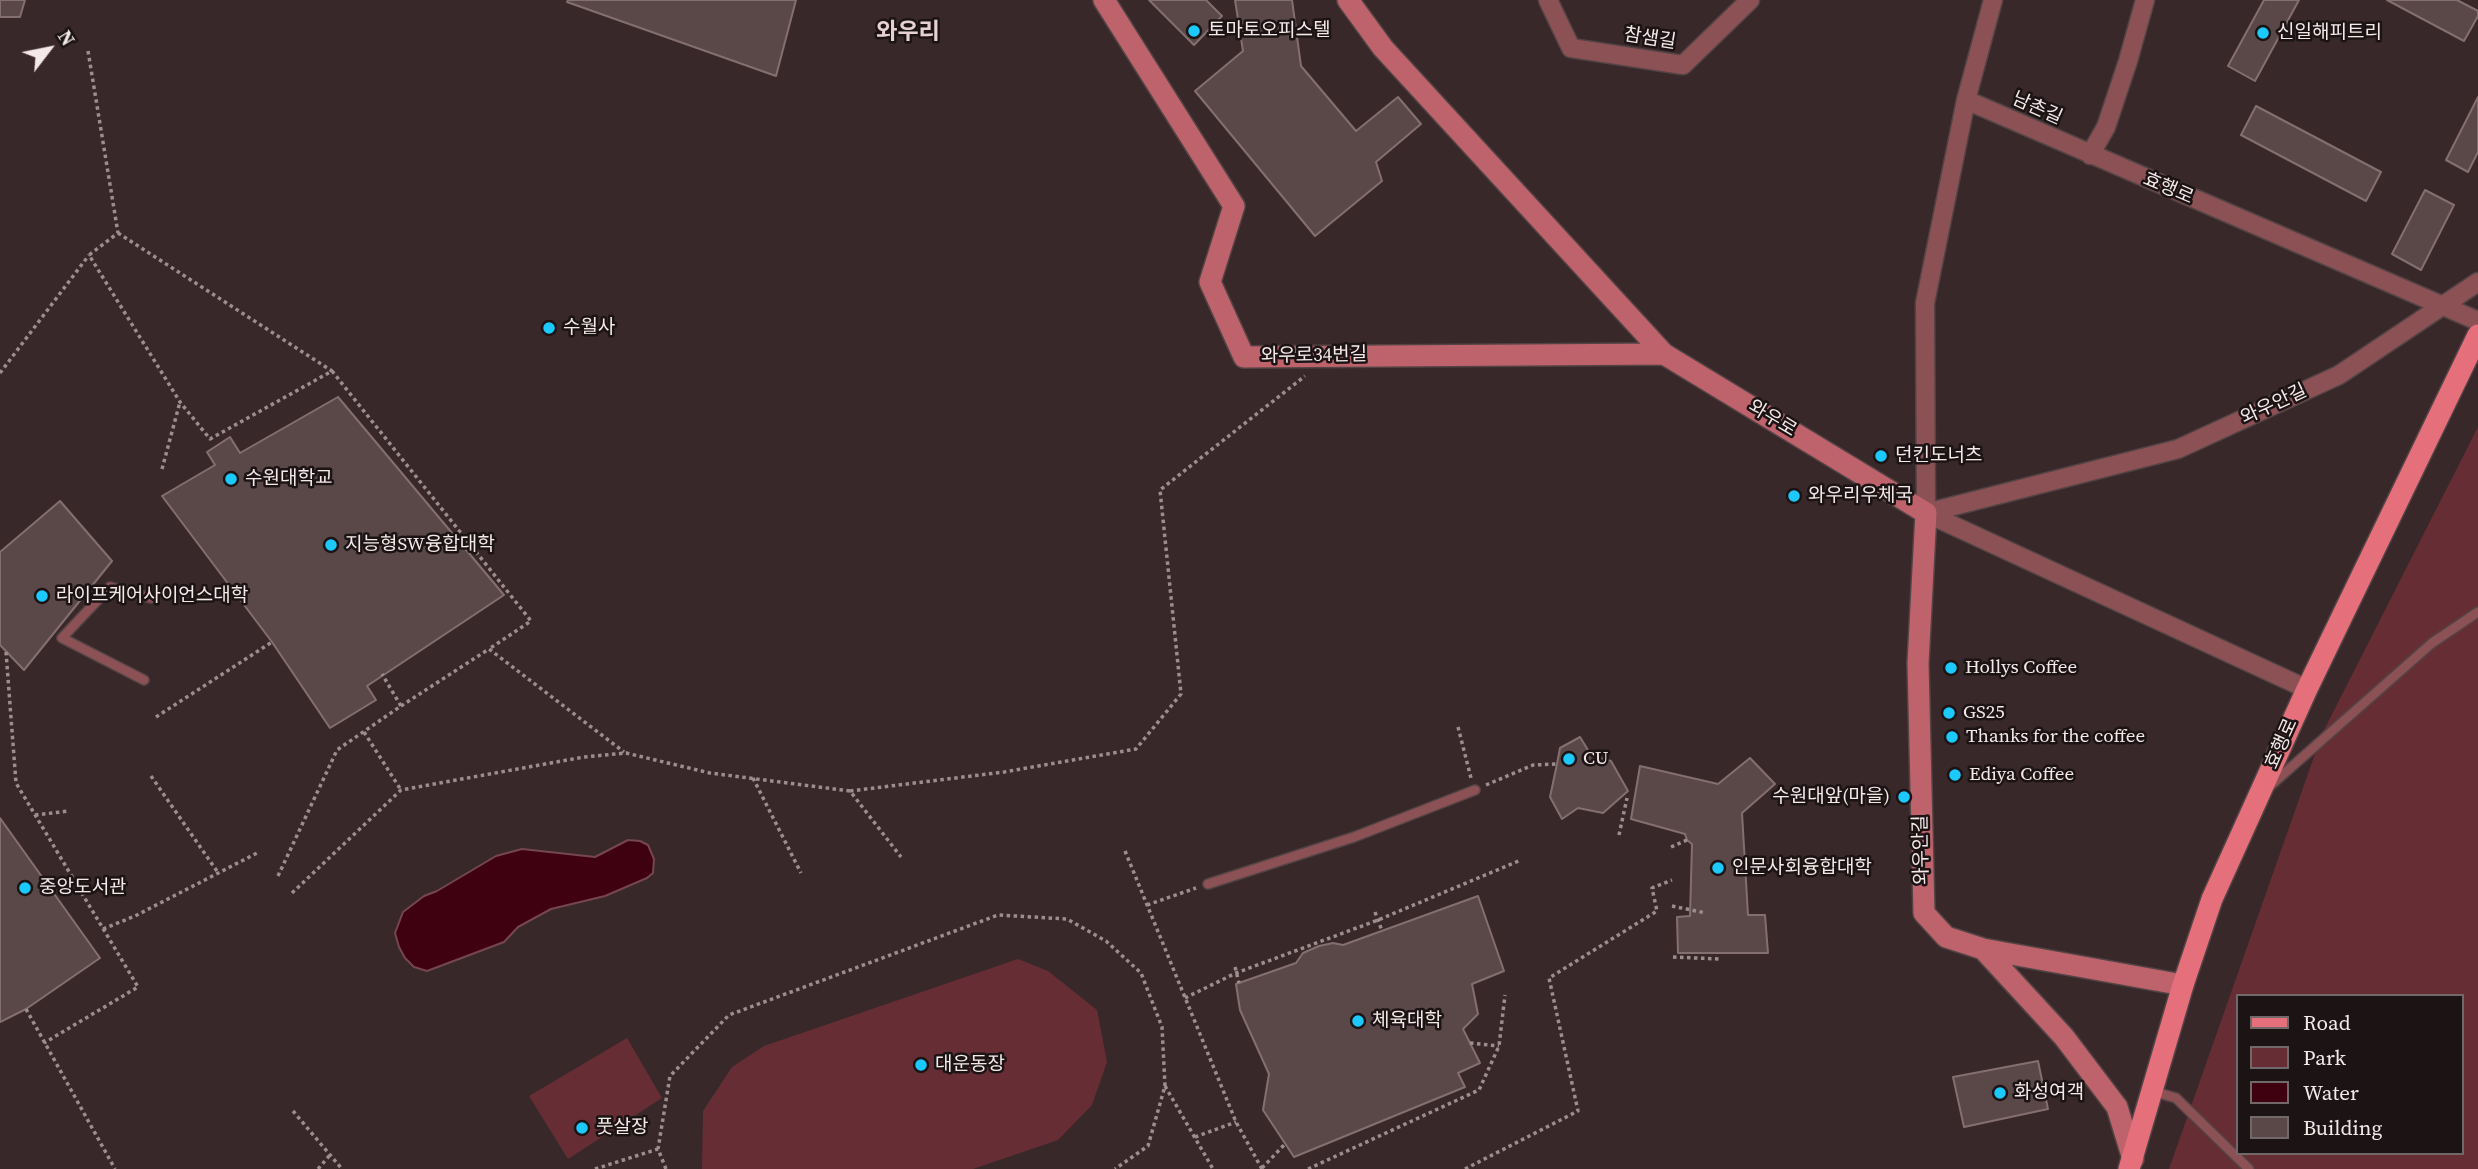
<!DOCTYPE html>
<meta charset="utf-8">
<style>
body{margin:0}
#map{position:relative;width:2478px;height:1169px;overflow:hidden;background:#392829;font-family:"Source Serif 4",serif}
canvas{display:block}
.legend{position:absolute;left:2236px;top:994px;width:228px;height:161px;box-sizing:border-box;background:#1b1314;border:2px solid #726869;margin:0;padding:9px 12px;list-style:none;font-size:21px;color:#f4e8e9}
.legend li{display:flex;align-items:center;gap:14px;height:35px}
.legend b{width:35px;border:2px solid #726869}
.north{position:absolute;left:14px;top:14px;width:70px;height:70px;-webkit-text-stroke:5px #1b1314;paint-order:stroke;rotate:58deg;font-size:19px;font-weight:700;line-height:28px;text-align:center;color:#f4e8e9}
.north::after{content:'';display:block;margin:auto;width:24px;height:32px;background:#f4e8e9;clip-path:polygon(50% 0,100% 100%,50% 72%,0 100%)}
</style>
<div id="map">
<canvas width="2478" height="1169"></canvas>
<ul class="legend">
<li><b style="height:9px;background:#e66f7c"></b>Road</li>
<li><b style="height:19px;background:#662e34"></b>Park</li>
<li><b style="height:19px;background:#3f010f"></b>Water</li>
<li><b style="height:19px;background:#5a4748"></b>Building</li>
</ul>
<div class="north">N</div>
</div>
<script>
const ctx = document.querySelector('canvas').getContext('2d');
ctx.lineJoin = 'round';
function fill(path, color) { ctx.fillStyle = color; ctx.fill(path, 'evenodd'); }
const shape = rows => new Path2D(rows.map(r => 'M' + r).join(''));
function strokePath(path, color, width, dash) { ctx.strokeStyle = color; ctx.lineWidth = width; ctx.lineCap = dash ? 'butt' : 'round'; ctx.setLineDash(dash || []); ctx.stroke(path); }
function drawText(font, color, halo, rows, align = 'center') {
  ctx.font = font + ' "Source Serif 4","Noto Sans KR",serif'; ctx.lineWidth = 5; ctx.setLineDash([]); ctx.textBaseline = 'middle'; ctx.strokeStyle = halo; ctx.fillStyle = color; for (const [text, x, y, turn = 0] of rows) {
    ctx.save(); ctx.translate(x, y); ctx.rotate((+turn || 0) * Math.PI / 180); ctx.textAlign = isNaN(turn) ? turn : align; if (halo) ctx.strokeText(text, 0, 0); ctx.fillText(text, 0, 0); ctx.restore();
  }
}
const green = shape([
 [2478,427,2478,1169,2169,1169,2322,734],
 [2238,996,2462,996,2462,1153,2238,1153],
 [1018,959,1048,971,1097,1010,1107,1062,1092,1105,1058,1140,973,1169,702,1169,703,1111,732,1067,764,1046],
 [627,1038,662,1098,568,1159,529,1096]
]);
const water = shape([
 [628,840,640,841,648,845,654,859,653,873,647,878,605,896,551,909,518,927,504,942,427,971,414,967,405,958,399,947,395,933,403,912,424,896,437,891,496,856,522,849,595,857,628,840]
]);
const building = shape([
 [0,0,25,0,20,17,0,17,0,0],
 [568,0,796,0,776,76,567,2,568,0],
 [1149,0,1206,0,1222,16,1194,45,1149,0],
 [1235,0,1292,0,1301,66,1356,131,1398,97,1421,124,1376,162,1382,181,1315,236,1195,91,1243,51,1235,0],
 [2264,0,2299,0,2255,81,2228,66,2264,0],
 [2387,0,2457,0,2478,11,2478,16,2464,41,2387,0],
 [2478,97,2478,152,2468,172,2446,160,2478,97],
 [2256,106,2381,172,2366,201,2241,135,2256,106],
 [2425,190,2454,205,2421,270,2392,254,2425,190],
 [338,397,504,595,367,686,376,700,330,728,272,642,162,496,215,465,207,452,230,437,240,453,338,397],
 [60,501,112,561,24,670,0,645,0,552,60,501],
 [1580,737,1591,755,1611,761,1628,791,1603,813,1578,808,1562,819,1550,797,1557,764,1560,748,1580,737],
 [1750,758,1775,784,1742,813,1748,915,1765,915,1768,953,1678,953,1677,917,1690,916,1692,844,1687,840,1685,834,1631,819,1640,766,1718,784,1750,758],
 [0,818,100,958,26,1009,0,1022,0,818],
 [1478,896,1504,971,1472,984,1478,1014,1463,1029,1480,1063,1458,1073,1465,1087,1294,1157,1263,1110,1269,1074,1240,1010,1236,984,1296,963,1303,953,1319,946,1333,943,1343,945,1478,896],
 [2038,1061,2048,1109,1964,1127,1953,1077,2038,1061]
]);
const path = shape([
 [88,51,118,233,89,255,180,402,210,439,332,371,531,621,489,649],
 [118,233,332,371],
 [0,373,89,255],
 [162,469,180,402],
 [6,652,16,783,138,987,44,1043],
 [401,706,489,649,624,752],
 [156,717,272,642],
 [1458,727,1471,778],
 [364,732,401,790],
 [151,776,219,874],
 [753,778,801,873],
 [1486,785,1533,765,1557,764],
 [850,791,1004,772,1136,749,1181,694,1160,490,1305,376],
 [35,815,69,811],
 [1619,835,1627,798],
 [1671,847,1687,840],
 [1125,851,1236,1122,1262,1169],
 [278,876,337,750,401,706,382,674],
 [292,893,401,790,584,757,626,753,710,773,850,791,901,857],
 [1147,905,1196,888],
 [1672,906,1706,913],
 [1375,912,1382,931],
 [103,929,135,916,259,852],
 [1673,957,1719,959],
 [1235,967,1239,983],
 [1185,998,1236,973,1378,920,1521,860],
 [26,1009,115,1169],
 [1470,1043,1499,1046],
 [1165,1086,1213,1169],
 [293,1111,342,1169],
 [1195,1137,1236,1122],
 [1262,1168,1285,1144],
 [318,1169,330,1155],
 [595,1169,658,1149],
 [666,1169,658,1149,670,1076,729,1015,998,915,1067,919,1106,941,1141,973,1162,1027,1165,1086,1148,1146,1115,1169],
 [1308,1169,1479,1090,1499,1046,1505,995],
 [1465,1169,1578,1111,1549,978,1657,911,1652,888,1672,880]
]);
const lane = shape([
 [144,680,62,638,110,587,151,598],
 [2271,785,2432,643,2478,612],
 [1208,884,1354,837,1475,790],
 [2152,1091,2176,1098,2249,1169]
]);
const street = shape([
 [1548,0,1571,48,1683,65,1750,0],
 [1966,100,2478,321],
 [2090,155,2106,127,2128,61,2145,0],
 [1926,513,2178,449,2339,375,2478,282],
 [1926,513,1925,303,1966,100,1993,0],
 [1926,513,2307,689]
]);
const secondary = shape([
 [1104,0,1234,206,1210,282,1244,357,1664,354],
 [1348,0,1383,48,1664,354,1926,513,1918,663,1924,913,1946,937,1983,949,2183,985],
 [1983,949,2064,1037,2117,1107,2133,1159]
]);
const primary = shape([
 [2129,1169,2183,985,2212,899,2307,689,2478,335]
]);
const markers = [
 [1194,31,7,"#1bc9fc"],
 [2263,33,7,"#1bc9fc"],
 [549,328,7,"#1bc9fc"],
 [1881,456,7,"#1bc9fc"],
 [231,479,7,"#1bc9fc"],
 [1794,496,7,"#1bc9fc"],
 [331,545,7,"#1bc9fc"],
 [42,596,7,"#1bc9fc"],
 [1951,668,7,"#1bc9fc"],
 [1949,713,7,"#1bc9fc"],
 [1952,737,7,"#1bc9fc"],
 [1569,759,7,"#1bc9fc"],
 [1955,775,7,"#1bc9fc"],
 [1904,797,7,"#1bc9fc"],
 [1718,868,7,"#1bc9fc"],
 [25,888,7,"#1bc9fc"],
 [1358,1021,7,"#1bc9fc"],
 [921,1065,7,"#1bc9fc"],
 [2000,1093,7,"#1bc9fc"],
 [582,1128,7,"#1bc9fc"]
];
const poiNames = [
 ["토마토오피스텔",1208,31],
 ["신일해피트리",2277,33],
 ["수월사",563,328],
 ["던킨도너츠",1895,456],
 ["수원대학교",245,479],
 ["와우리우체국",1808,496],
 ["지능형SW융합대학",345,545],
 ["라이프케어사이언스대학",56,596],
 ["Hollys Coffee",1965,668],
 ["GS25",1963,713],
 ["Thanks for the coffee",1966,737],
 ["CU",1583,759],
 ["Ediya Coffee",1969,775],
 ["수원대앞(마을)",1890,797,"right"],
 ["인문사회융합대학",1732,868],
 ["중앙도서관",39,888],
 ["체육대학",1372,1021],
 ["대운동장",935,1065],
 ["화성여객",2014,1093],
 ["풋살장",596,1128]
];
const streetNames = [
 ["참샘길",1650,39,9],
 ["남촌길",2037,109,24],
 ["효행로",2168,189,23],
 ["와우로34번길",1314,356,-1],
 ["와우안길",2274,405,-25],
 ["와우로",1772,419,31],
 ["효행로",2282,744,-66],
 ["와우안길",1922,850,-91]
];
const quarterNames = [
 ["와우리",908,33]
];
fill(green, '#662e34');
fill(water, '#3f010f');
strokePath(water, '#754650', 2);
fill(building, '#5a4748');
strokePath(building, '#846f70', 2);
strokePath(lane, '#534344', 12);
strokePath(street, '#534344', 21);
strokePath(secondary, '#534344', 24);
strokePath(primary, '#534344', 24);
strokePath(path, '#9c8e8f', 3.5, [3.5, 3.5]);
strokePath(lane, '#8b5155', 9);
strokePath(street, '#8b5155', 18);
strokePath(secondary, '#be626b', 21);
strokePath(primary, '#e66f7c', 21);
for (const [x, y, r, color] of markers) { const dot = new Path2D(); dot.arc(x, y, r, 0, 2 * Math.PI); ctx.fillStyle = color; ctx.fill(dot); strokePath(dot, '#1b1314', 2.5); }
drawText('19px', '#f4e8e9', '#1b1314', poiNames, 'left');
drawText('19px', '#f4e8e9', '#1b1314', streetNames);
drawText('bold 23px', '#e7d0d1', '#1b1314', quarterNames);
</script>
